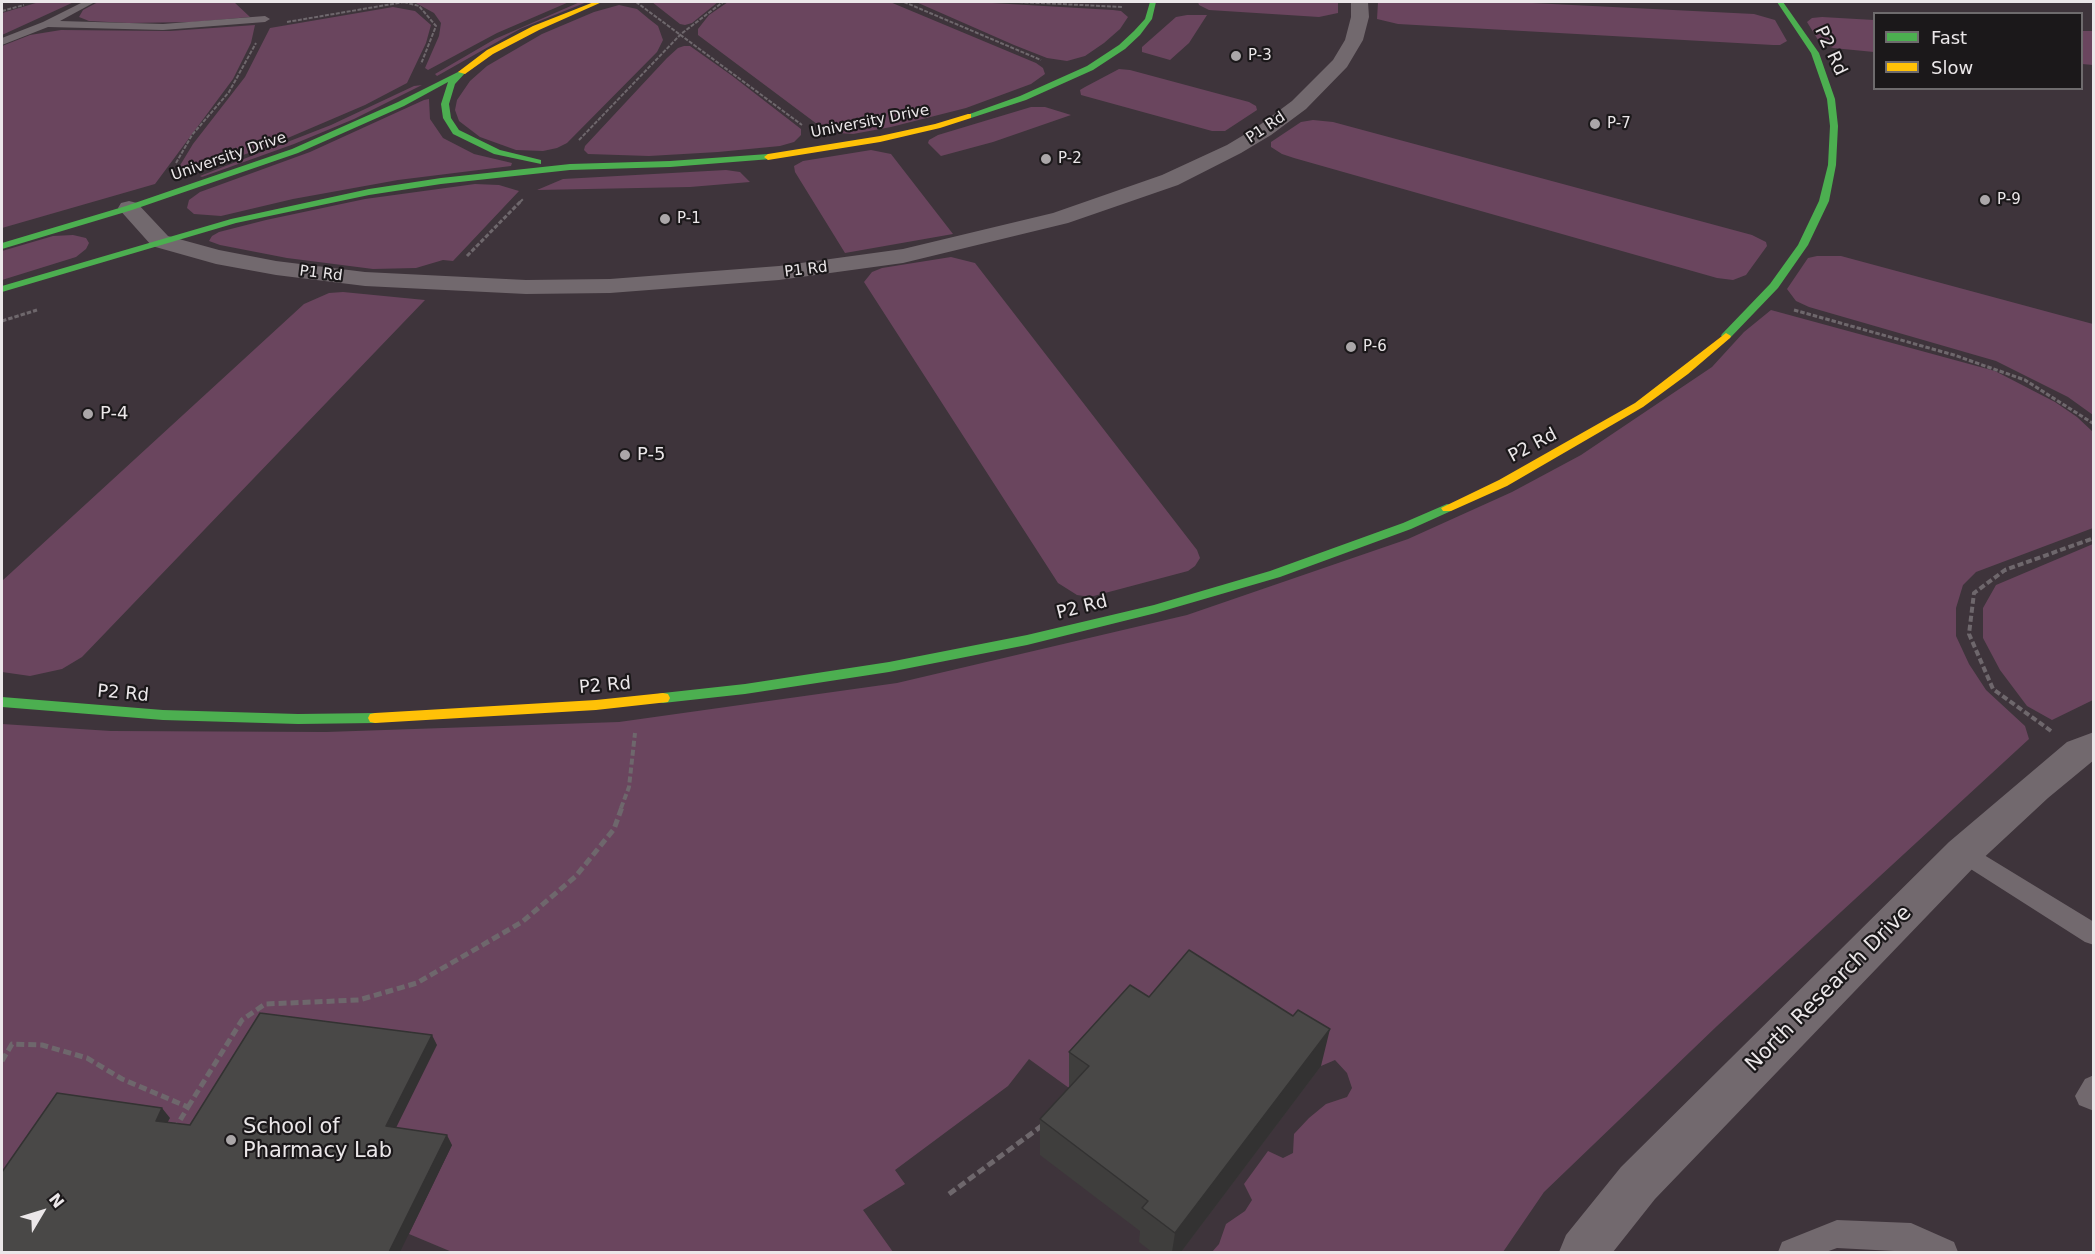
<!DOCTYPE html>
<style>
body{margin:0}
#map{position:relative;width:2095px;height:1254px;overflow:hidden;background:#343032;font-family:"DejaVu Sans",sans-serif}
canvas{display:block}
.frame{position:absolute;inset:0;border:3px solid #ebe7e9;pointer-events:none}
.legend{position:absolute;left:1873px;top:12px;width:210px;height:78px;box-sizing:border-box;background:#1b181a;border:2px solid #6e6b6d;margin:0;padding:8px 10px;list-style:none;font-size:18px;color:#ebe7e9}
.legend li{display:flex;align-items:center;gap:12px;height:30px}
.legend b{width:30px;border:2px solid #6e6b6d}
.north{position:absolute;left:12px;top:1182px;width:60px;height:60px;-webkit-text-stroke:4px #1b181a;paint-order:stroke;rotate:52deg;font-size:16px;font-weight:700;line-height:24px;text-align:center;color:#ebe7e9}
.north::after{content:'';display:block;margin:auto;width:21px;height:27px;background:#ebe7e9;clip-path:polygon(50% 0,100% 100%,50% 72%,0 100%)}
</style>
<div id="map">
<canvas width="2095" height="1254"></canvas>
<div class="frame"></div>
<ul class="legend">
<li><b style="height:8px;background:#4caf50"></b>Fast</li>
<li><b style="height:8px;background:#ffc107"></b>Slow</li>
</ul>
<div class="north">N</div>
</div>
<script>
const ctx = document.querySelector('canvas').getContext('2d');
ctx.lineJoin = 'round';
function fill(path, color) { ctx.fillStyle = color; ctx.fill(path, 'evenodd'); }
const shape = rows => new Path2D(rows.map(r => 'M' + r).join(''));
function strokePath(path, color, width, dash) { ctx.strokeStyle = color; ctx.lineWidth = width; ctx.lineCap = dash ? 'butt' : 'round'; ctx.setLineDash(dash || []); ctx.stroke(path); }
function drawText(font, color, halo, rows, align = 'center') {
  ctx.font = font + ' "DejaVu Sans",sans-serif'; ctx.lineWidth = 4.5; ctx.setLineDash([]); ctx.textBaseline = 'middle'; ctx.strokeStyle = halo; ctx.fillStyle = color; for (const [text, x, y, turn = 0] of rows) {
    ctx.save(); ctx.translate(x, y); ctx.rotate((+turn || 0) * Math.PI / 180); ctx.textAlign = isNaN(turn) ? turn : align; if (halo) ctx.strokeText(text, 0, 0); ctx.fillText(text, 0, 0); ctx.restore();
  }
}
const built = shape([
 [2,2,2093,2,2093,1252,2,1252],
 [1874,14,2082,14,2082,88,1874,88]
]);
const green = shape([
 [39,2,74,2,2,35,2,13],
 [98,2,234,2,250,17,193,22,128,23,89,21,79,17,83,10],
 [414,2,569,2,497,33,428,70,425,68,439,36,441,23,434,13],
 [580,2,587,2,520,29,437,76,435,74,495,39],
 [652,2,718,2,692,23,685,25,680,24],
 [728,2,890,2,1036,63,1043,68,1045,74,1031,84,966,108,891,127,853,134,838,133,817,124,698,35,698,29,709,15],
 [916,2,975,2,1113,10,1121,11,1128,17,1120,29,1104,43,1085,56,1067,61,1047,58,1014,45],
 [1198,2,1338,2,1338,13,1319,17,1209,10,1199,5],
 [1378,2,1512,2,1754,14,1775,20,1787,41,1780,45,1773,45,1398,24,1377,19],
 [619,5,637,9,649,19,658,26,663,40,657,52,567,143,557,148,543,151,516,150,480,137,459,121,455,110,457,100,470,81,487,66,542,34,594,12],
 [393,7,415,11,431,25,426,43,407,83,365,105,269,146,197,171,176,172,193,144,245,77,270,28],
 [1187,15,1207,15,1189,43,1170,60,1142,52,1142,47,1176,17],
 [1822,17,1874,20,1874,52,1833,48,1820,43,1807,22,1812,18],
 [255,25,251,43,233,79,155,184,2,228,2,46,30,35,61,30,170,31],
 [2082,31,2093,31,2093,65,2082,64],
 [684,46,690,46,731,75,801,129,801,135,794,142,780,146,718,152,649,156,588,154,584,150,585,146,667,58,678,48],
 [1119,69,1130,70,1249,102,1256,106,1257,110,1225,131,1212,131,1081,95,1080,90,1085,87],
 [422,85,354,119,294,144,202,177,200,176,331,125,414,86],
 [429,99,430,119,443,138,474,154,512,163,511,166,398,180,293,199,221,216,194,214,187,208,189,200,200,192,310,152,424,100],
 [1031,107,1045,107,1071,115,993,142,941,156,928,143,929,140,938,135],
 [1313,120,1333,122,1752,235,1766,242,1767,246,1746,275,1733,280,1717,278,1294,158,1282,154,1271,147,1271,142,1301,122],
 [871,150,891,154,953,234,845,253,795,172,794,166,803,161],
 [726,170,740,172,750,182,690,187,537,190,563,179],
 [475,184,499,185,519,191,453,261,443,260,416,268,373,269,287,258,220,245,209,241,212,236,219,232,266,220,365,199],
 [73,235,86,238,89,243,86,249,76,257,2,280,2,251,53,236],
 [1817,256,1841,256,2093,324,2093,415,2068,397,1996,361,1809,307,1796,301,1787,289,1808,258],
 [951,257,975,263,1197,550,1200,558,1195,566,1188,571,1090,597,1077,595,1058,583,864,282,872,272,882,268],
 [343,292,425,300,82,657,62,669,30,676,2,672,2,581,304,304,329,293],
 [1771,310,1995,371,2055,402,2077,417,2093,432,2093,528,1976,572,1963,585,1956,608,1956,636,1969,664,1986,690,2025,726,2029,739,1717,1026,1544,1192,1503,1252,1212,1252,1219,1244,1226,1224,1245,1211,1252,1200,1244,1184,1268,1151,1283,1158,1293,1153,1294,1134,1309,1118,1326,1104,1347,1097,1352,1088,1347,1073,1335,1060,1321,1066,1291,1046,1069,1088,1029,1059,1008,1086,895,1170,905,1184,863,1210,893,1252,452,1252,409,1234,452,1145,198,1134,163,1131,169,1117,2,1195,2,724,111,731,326,732,619,722,897,683,1187,615,1408,539,1512,492,1581,455,1712,367,1744,332],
 [2093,544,2093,700,2052,720,2027,706,2000,670,1983,638,1983,608,1996,585]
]);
const pathFar3 = shape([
 [404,2,419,6,436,26,421,64],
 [636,2,802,125],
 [904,2,1041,60],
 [1019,2,1123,7],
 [2,11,24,5],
 [287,22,404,2],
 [579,140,681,34,723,2],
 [176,163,192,135,229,92,256,43],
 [520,202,523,199]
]);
const pathFar2 = shape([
 [467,256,521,201],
 [1794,310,1954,355,2025,380,2094,424],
 [2,321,37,310]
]);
const pathFar1 = shape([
 [2051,731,1993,689,1969,634,1974,593,2005,570,2094,538],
 [621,808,629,787,635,733]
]);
const path = shape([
 [2,1061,12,1044,42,1045,87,1058,122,1079,188,1107,176,1127],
 [188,1107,242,1020,265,1004,359,1000,417,983,522,922,576,876,614,829,622,807],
 [949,1194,1043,1125]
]);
const lane = shape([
 [83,2,95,2,60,21,163,24,265,16,270,19,265,22,163,30,48,27,2,45,2,38,43,22,83,2],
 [1963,844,1971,847,2094,922,2094,945,2085,942,1955,859,1952,853,1955,847,1963,844],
 [2094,1075,2094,1111,2079,1105,2075,1096,2085,1079,2094,1075],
 [1837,1220,1911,1223,1954,1242,1958,1252,1913,1252,1837,1248,1826,1252,1778,1252,1782,1242,1837,1220]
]);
const street = shape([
 [1351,2,1368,2,1369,17,1363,40,1347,67,1306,109,1271,135,1241,153,1178,185,1068,223,903,263,779,280,610,293,526,294,365,286,276,275,216,264,152,246,118,208,121,203,129,201,137,203,168,236,219,250,276,261,365,272,526,280,610,279,779,266,903,249,1053,213,1162,175,1227,145,1257,127,1292,101,1333,60,1345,40,1351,17,1351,2],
 [2094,732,2094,760,2048,798,1977,864,1655,1199,1613,1252,1559,1252,1566,1235,1621,1167,1949,842,2067,742,2094,732]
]);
const fast = shape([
 [1150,2,1156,2,1152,19,1140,35,1125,49,1093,70,1026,100,971,118,964,116,1020,96,1087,66,1119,45,1134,31,1145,19,1150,2],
 [1777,2,1783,2,1819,53,1835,99,1838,126,1836,165,1829,201,1808,245,1778,288,1730,338,1726,339,1721,336,1722,334,1770,284,1798,245,1819,201,1828,165,1830,126,1827,99,1811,53,1777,2],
 [462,70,466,72,455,84,449,104,451,118,459,130,500,150,541,160,541,164,494,154,453,134,443,118,441,104,448,82,404,106,298,153,132,210,2,249,2,243,126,206,292,149,398,102,462,70],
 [768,154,771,155,771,159,670,167,570,170,441,184,369,195,236,223,2,292,2,286,231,219,369,189,441,178,570,164,670,161,768,154],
 [1447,504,1451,505,1453,508,1451,511,1411,529,1280,577,1156,613,1027,645,889,672,745,694,663,703,658,702,656,698,658,694,663,693,745,684,889,662,1027,635,1154,605,1270,571,1403,523,1447,504],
 [2,697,163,710,298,714,375,713,380,714,382,718,380,722,375,723,298,724,163,720,2,707,2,697]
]);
const slow = shape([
 [594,2,602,2,539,30,493,54,465,74,458,72,487,50,533,26,594,2],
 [968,114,971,114,971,118,940,128,880,142,768,160,764,157,768,154,880,136,935,124,968,114],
 [1726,333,1731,336,1730,338,1688,374,1643,407,1507,486,1451,511,1443,511,1441,508,1499,480,1635,403,1726,333],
 [663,693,668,694,670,698,668,702,596,710,375,723,370,722,368,718,370,714,375,713,596,700,663,693]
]);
const wall = shape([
 [1149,997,1321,1066,1181,1252,1152,1252,1139,1242,1140,1231,1040,1155,1040,1119,1069,1088,1069,1052]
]);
const shadedWall = shape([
 [1330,1029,1321,1066,1181,1252,1172,1252,1175,1233],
 [432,1035,437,1045,392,1136,386,1126],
 [162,1108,170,1118,163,1131,156,1121],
 [447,1135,452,1145,400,1252,389,1252]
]);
const building = shape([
 [1189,950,1293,1016,1298,1010,1330,1029,1175,1233,1142,1208,1148,1201,1040,1119,1089,1066,1069,1052,1130,985,1149,997,1189,950],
 [260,1013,432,1035,386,1126,447,1135,389,1252,2,1252,2,1172,57,1093,162,1108,156,1121,190,1125,260,1013]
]);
const markers = [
 [1236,56,6,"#aba7a9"],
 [1595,124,6,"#aba7a9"],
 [1046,159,6,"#aba7a9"],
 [1985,200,6,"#aba7a9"],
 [665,219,6,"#aba7a9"],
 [1351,347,6,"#aba7a9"],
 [88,414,6,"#aba7a9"],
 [625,455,6,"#aba7a9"],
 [231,1140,6,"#aba7a9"]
];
const farPoinames = [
 ["P-3",1248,56],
 ["P-7",1607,124],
 ["P-2",1058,159],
 ["P-9",1997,200],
 ["P-1",677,219],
 ["P-6",1363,347]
];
const farStreetnames = [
 ["University Drive",870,122,-11],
 ["P1 Rd",1266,128,-34],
 ["University Drive",229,157,-19],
 ["P1 Rd",806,270,-7],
 ["P1 Rd",321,274,7]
];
const streetNames = [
 ["P2 Rd",1830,51,65],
 ["P2 Rd",1533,446,-28],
 ["P2 Rd",1082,608,-14],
 ["P2 Rd",605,686,-5],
 ["P2 Rd",123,694,5]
];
const poiNames = [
 ["P-4",100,414],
 ["P-5",637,455]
];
const nearStreetnames = [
 ["North Research Drive",1829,989,-45]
];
const nearPoinames = [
 ["School of",243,1128],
 ["Pharmacy Lab",243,1152]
];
fill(built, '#3e343b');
fill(green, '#6a455e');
strokePath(pathFar3, '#6e676c', 2, [4, 1.5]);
strokePath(pathFar2, '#6e676c', 3, [4.5, 2]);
strokePath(pathFar1, '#6e676c', 4, [6, 3]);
strokePath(path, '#6e676c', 5, [8, 4]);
fill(lane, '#72696e');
fill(street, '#72696e');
fill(fast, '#4caf50');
fill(slow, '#ffc107');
fill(wall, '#3f3e3d');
fill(shadedWall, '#333232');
fill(building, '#494847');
strokePath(building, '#333232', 1.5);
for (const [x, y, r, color] of markers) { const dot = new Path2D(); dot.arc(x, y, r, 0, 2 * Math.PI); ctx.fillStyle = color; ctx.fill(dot); strokePath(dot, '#1b181a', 2); }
drawText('15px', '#ebe7e9', '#1b181a', farPoinames, 'left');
drawText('15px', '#ebe7e9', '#1b181a', farStreetnames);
drawText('18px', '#ebe7e9', '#1b181a', streetNames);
drawText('18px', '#ebe7e9', '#1b181a', poiNames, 'left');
drawText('21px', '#ebe7e9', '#1b181a', nearStreetnames);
drawText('21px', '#ebe7e9', '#1b181a', nearPoinames, 'left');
</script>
